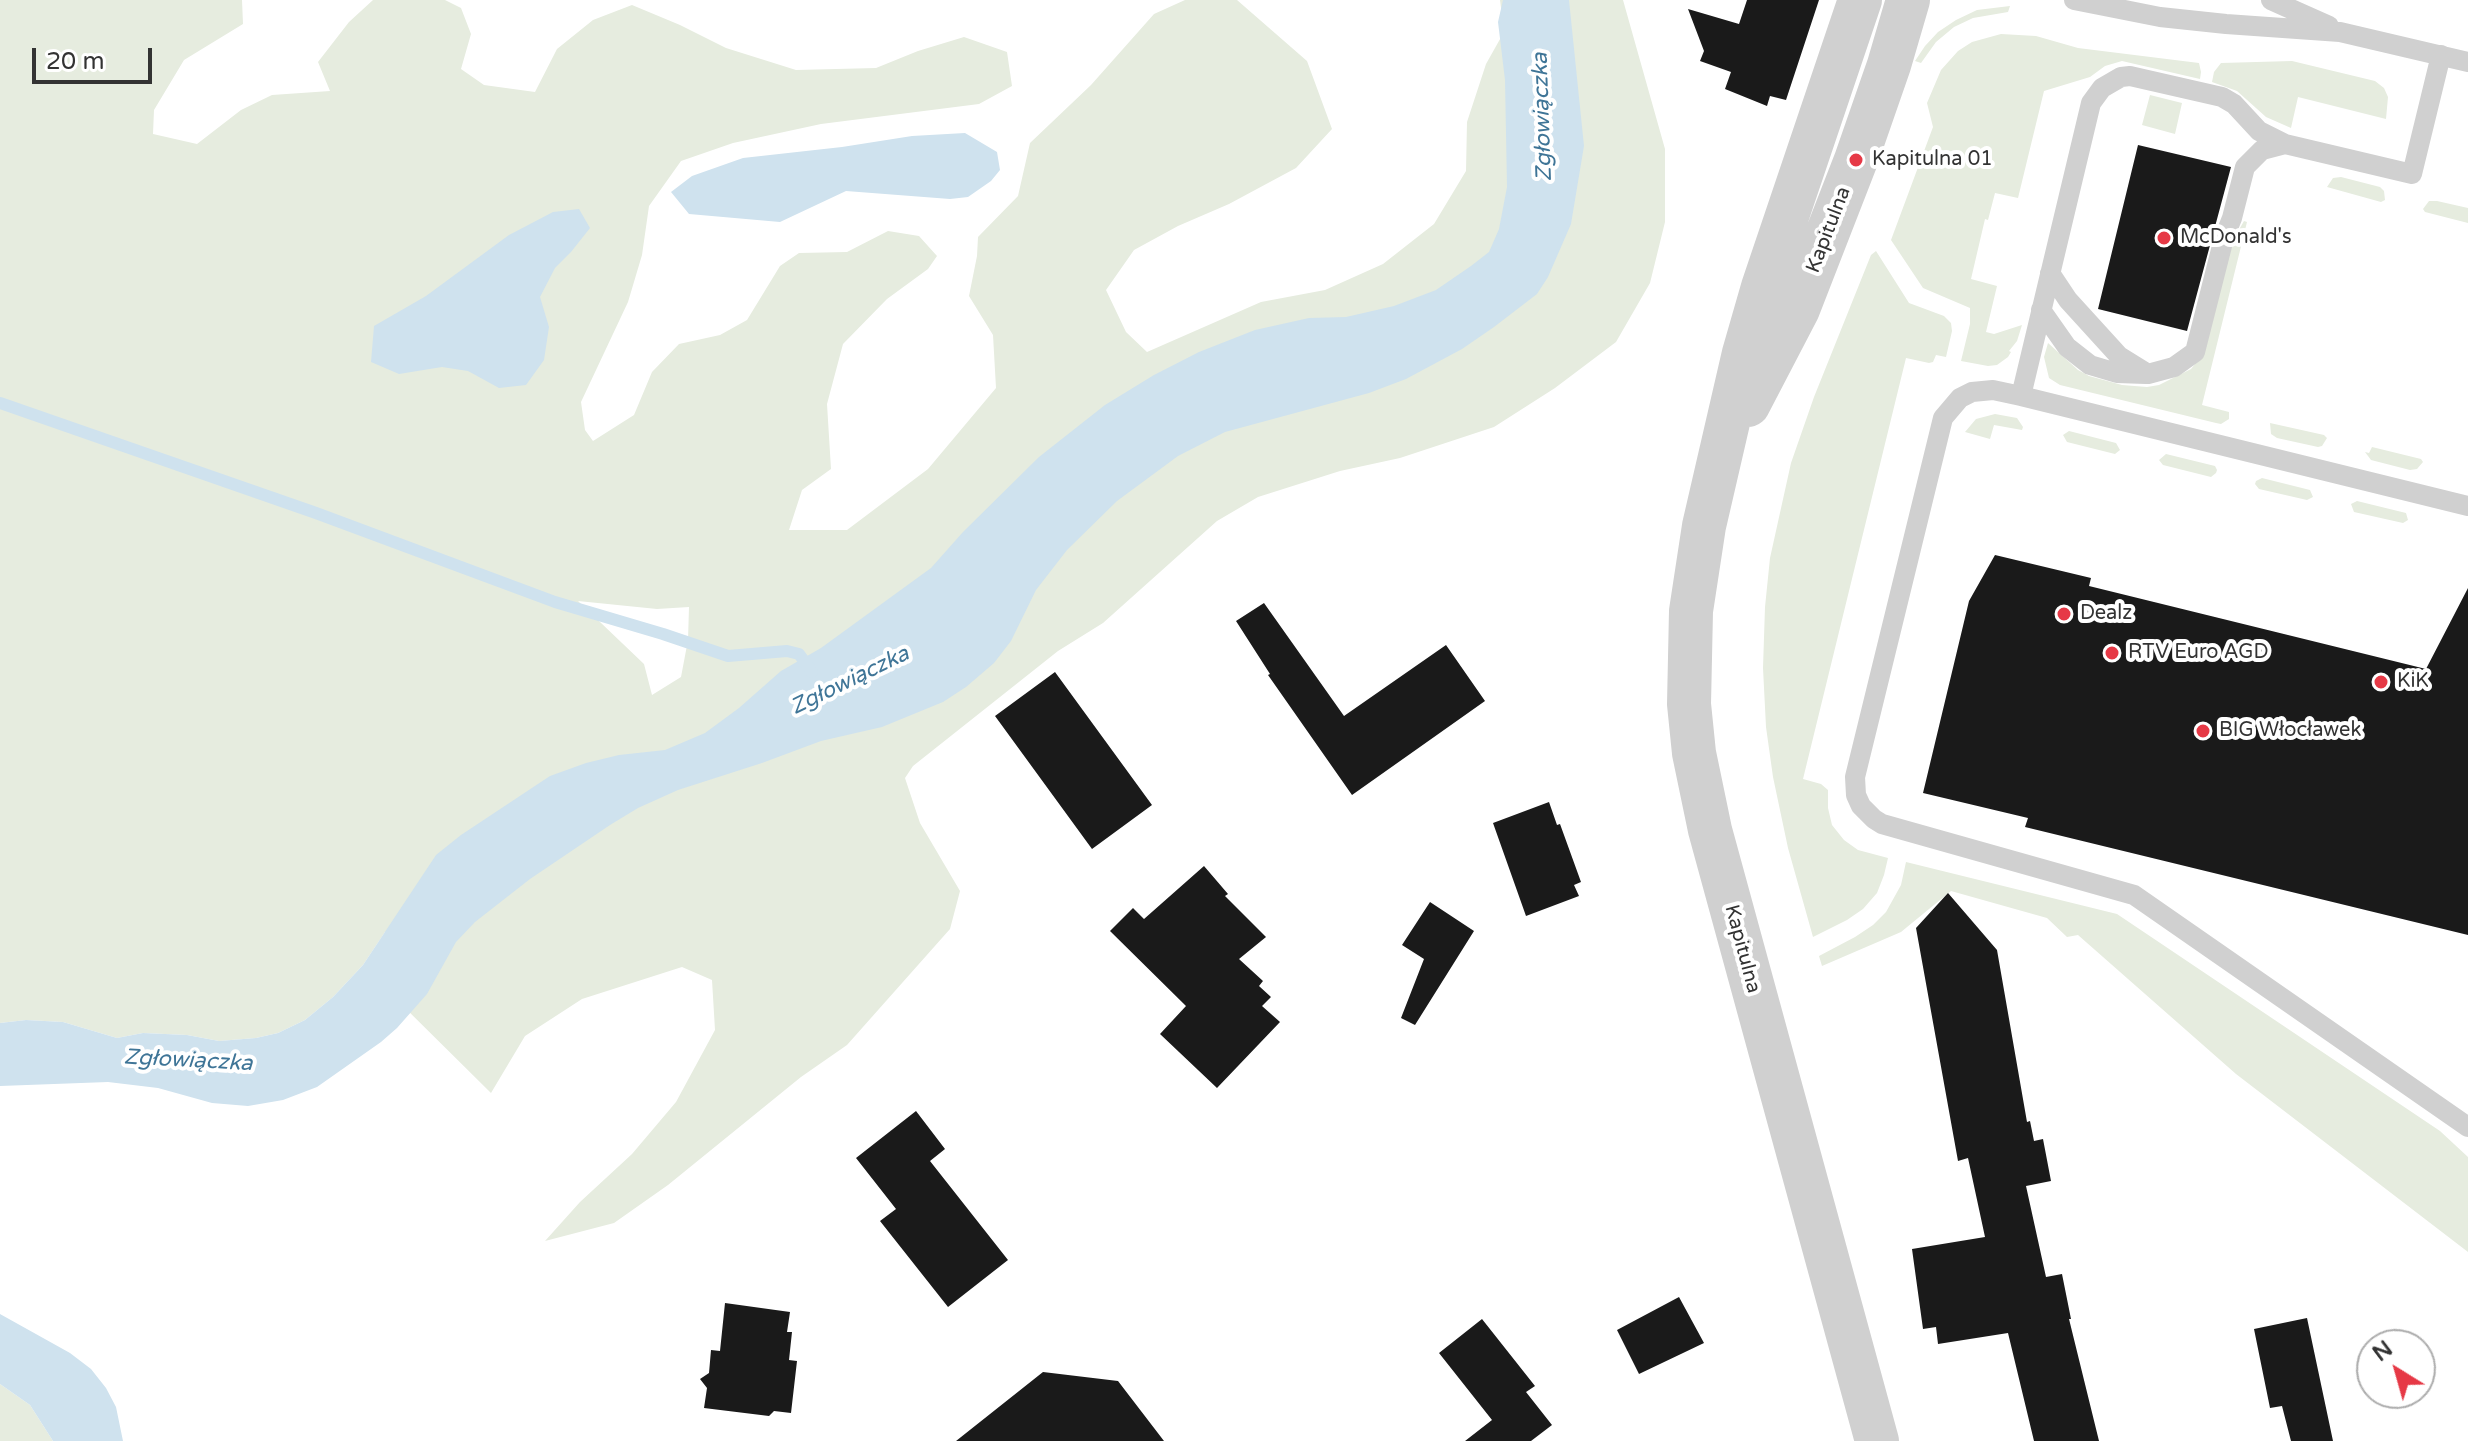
<!DOCTYPE html>
<meta charset="utf-8">
<style>
body{margin:0}
#map{position:relative;width:2468px;height:1441px;overflow:hidden;background:#fff;font-family:"Varela Round",sans-serif}
canvas{display:block}
.north{position:absolute;left:2356px;top:1329px;width:80px;height:80px;box-sizing:border-box;background:#fff;border:2px solid #adadad;border-radius:50%;rotate:323deg;font-size:22px;font-weight:700;line-height:32px;text-align:center;color:#333}
.north::after{content:'';display:block;margin:auto;width:28px;height:36px;background:#e63946;clip-path:polygon(50% 0,100% 100%,50% 72%,0 100%)}
.scale{position:absolute;left:32px;top:48px;width:120px;height:36px;box-sizing:border-box;border:4px solid #333;border-top:0;padding-left:10px;font-size:24px;line-height:28px;white-space:nowrap;color:#333;-webkit-text-stroke:6px #fff;paint-order:stroke}
</style>
<div id="map">
<canvas width="2468" height="1441"></canvas>
<div class="north">N</div>
<div class="scale">20 m</div>
</div>
<script>
const ctx = document.querySelector('canvas').getContext('2d');
ctx.lineJoin = 'round';
function fill(path, color) { ctx.fillStyle = color; ctx.fill(path, 'evenodd'); }
const shape = rows => new Path2D(rows.map(r => 'M' + r).join(''));
function strokePath(path, color, width, dash) { ctx.strokeStyle = color; ctx.lineWidth = width; ctx.lineCap = dash ? 'butt' : 'round'; ctx.setLineDash(dash || []); ctx.stroke(path); }
function drawText(font, color, halo, rows, align = 'center') {
  ctx.font = font + ' "Varela Round",sans-serif'; ctx.lineWidth = 8; ctx.setLineDash([]); ctx.textBaseline = 'middle'; ctx.strokeStyle = halo; ctx.fillStyle = color; for (const [text, x, y, turn = 0] of rows) {
    ctx.save(); ctx.translate(x, y); ctx.rotate((+turn || 0) * Math.PI / 180); ctx.textAlign = isNaN(turn) ? turn : align; if (halo) ctx.strokeText(text, 0, 0); ctx.fillText(text, 0, 0); ctx.restore();
  }
}
const green = shape([
 [0,0,242,0,243,24,184,60,154,110,153,134,197,144,241,110,272,95,330,91,318,62,349,22,373,0,445,0,461,8,471,34,461,69,484,85,535,92,557,49,593,20,632,5,680,25,726,48,796,70,876,68,918,51,964,37,1007,52,1012,86,979,104,821,124,733,143,681,161,649,206,642,255,628,302,581,402,585,430,593,441,634,415,652,372,679,344,720,335,747,320,780,266,799,253,847,252,888,231,919,236,937,256,928,269,887,299,843,344,827,404,831,469,802,490,789,530,847,530,928,469,996,388,993,335,969,296,977,256,978,237,1018,196,1030,143,1091,85,1154,14,1185,0,1237,0,1307,61,1332,129,1296,168,1229,204,1178,226,1134,250,1106,290,1126,332,1147,352,1261,302,1325,290,1383,264,1434,224,1466,171,1467,122,1486,64,1504,32,1500,0,1623,0,1665,149,1665,222,1650,283,1616,342,1555,388,1494,427,1400,458,1340,471,1258,497,1217,521,1103,623,1058,651,913,766,905,778,920,823,960,891,950,929,847,1045,801,1077,668,1185,614,1223,545,1241,580,1202,632,1154,676,1102,715,1030,712,980,682,967,582,999,525,1036,491,1093,396,999,385,932,363,965,333,997,305,1020,278,1033,256,1038,219,1041,187,1035,143,1033,117,1038,63,1022,26,1020,0,1023],
 [578,601,657,609,689,607,688,640,681,677,652,695,644,664],
 [2010,6,2008,12,1973,18,1954,27,1936,42,1921,63,1915,61,1925,46,1938,32,1956,20,1977,10],
 [2001,34,2036,36,2078,48,2199,63,2201,72,2200,79,2122,61,2105,66,2090,77,2044,91,2018,198,1995,193,1988,220,1985,219,1971,279,1997,286,1986,332,1994,334,2022,325,2017,341,2009,351,2011,352,2008,357,1997,365,1988,366,1961,361,1970,324,1970,308,1923,288,1891,240,1933,127,1927,103,1941,70,1958,51,1972,42],
 [2292,61,2375,81,2384,88,2388,97,2386,119,2298,97,2291,128,2266,117,2237,91,2212,82,2214,72,2221,63],
 [2150,95,2182,103,2175,134,2142,125],
 [2341,177,2380,187,2384,191,2385,200,2381,202,2327,187,2333,178],
 [2429,201,2437,201,2468,208,2468,223,2425,212,2423,209],
 [2244,221,2247,222,2202,405,2229,412,2229,419,2221,424,2216,423,2060,385,2049,378,2044,357,2048,343,2078,370,2089,376,2122,385,2147,387,2159,385,2191,369,2204,353,2233,240],
 [1876,251,1909,303,1944,316,1951,323,1952,331,1946,357,1936,355,1933,362,1929,363,1906,358,1803,779,1821,784,1828,790,1828,808,1832,825,1844,840,1858,850,1888,858,1884,875,1877,893,1863,909,1847,920,1813,937,1788,848,1773,777,1766,727,1763,668,1765,607,1770,558,1791,463,1814,397,1871,255],
 [1995,414,2017,418,2023,427,2022,430,1994,425,1990,439,1965,432,1976,419],
 [2270,423,2324,435,2327,438,2322,446,2318,447,2277,438,2271,434],
 [2069,431,2116,443,2120,450,2115,454,2067,442,2063,435],
 [2372,447,2421,459,2423,462,2417,469,2410,470,2371,460,2365,452,2369,453],
 [2166,454,2215,466,2217,470,2216,473,2211,477,2163,465,2159,460],
 [2262,478,2310,490,2313,497,2307,500,2259,489,2255,484,2256,481],
 [2357,501,2406,513,2408,520,2403,523,2354,512,2351,504],
 [1906,862,2117,914,2440,1131,2468,1157,2468,1252,2236,1074,2078,935,2067,937,2047,918,1951,891,1901,932,1822,966,1819,956,1855,937,1873,925,1886,912,1901,885],
 [0,1384,30,1405,53,1441,0,1441]
]);
const water = shape([
 [1503,0,1569,0,1584,146,1571,224,1548,277,1537,294,1494,327,1462,349,1406,379,1369,393,1225,432,1178,456,1117,501,1067,550,1036,590,1011,641,994,663,966,687,943,702,882,727,821,741,762,763,678,790,638,808,610,825,530,879,475,922,456,942,427,994,397,1028,381,1042,317,1087,283,1100,248,1106,212,1103,158,1088,108,1082,0,1086,0,1023,26,1020,63,1022,117,1038,143,1033,187,1035,219,1041,256,1038,278,1033,305,1020,333,997,363,965,436,855,461,835,550,776,586,763,619,755,665,750,705,733,739,708,781,671,821,648,931,568,963,532,1039,457,1105,405,1154,375,1199,352,1255,330,1309,318,1346,317,1394,306,1436,290,1471,266,1489,252,1499,229,1507,187,1505,80,1498,22],
 [965,133,997,152,1000,170,991,181,968,197,950,199,846,191,780,222,689,214,671,192,692,176,743,158,842,147,912,136],
 [579,209,590,228,571,252,555,268,540,297,549,327,544,360,526,385,499,388,468,371,442,367,399,374,371,362,374,326,426,296,509,235,553,212],
 [0,1314,70,1353,91,1369,106,1388,116,1407,123,1441,53,1441,30,1405,0,1384]
]);
const stream = shape([
 [0,403,316,513,555,602,663,634,728,656,787,651,799,654,812,672]
]);
const building = shape([
 [1747,0,1819,0,1786,100,1770,96,1767,106,1725,89,1731,72,1700,61,1704,51,1688,9,1739,24],
 [2138,145,2231,167,2187,331,2098,309],
 [1995,555,2091,578,2089,586,2426,669,2468,588,2468,935,2025,827,2028,818,1923,793,1969,601],
 [1264,603,1344,716,1446,645,1485,701,1352,795,1268,675,1270,674,1236,621],
 [1055,672,1152,805,1092,849,995,716],
 [1549,802,1557,825,1560,824,1581,882,1574,885,1579,896,1526,916,1493,823],
 [1204,866,1228,894,1225,896,1266,937,1239,959,1263,981,1259,986,1271,997,1262,1006,1280,1022,1217,1088,1160,1034,1186,1006,1110,931,1133,908,1144,919],
 [1948,893,1997,950,2027,1122,2030,1121,2034,1141,2043,1139,2051,1181,2026,1186,2046,1277,2062,1274,2071,1319,2069,1319,2099,1441,2034,1441,2008,1333,1938,1344,1936,1327,1923,1329,1912,1249,1985,1237,1968,1158,1958,1161,1916,928],
 [1430,902,1474,931,1415,1025,1401,1018,1424,959,1402,945],
 [916,1111,945,1149,930,1161,1008,1260,948,1307,880,1221,896,1209,856,1158],
 [1679,1297,1704,1343,1639,1374,1617,1330],
 [725,1303,790,1312,787,1332,792,1332,789,1360,797,1361,791,1413,774,1411,769,1416,704,1408,707,1388,700,1379,709,1373,711,1350,720,1351],
 [2307,1318,2333,1441,2291,1441,2282,1406,2270,1408,2254,1329],
 [1482,1319,1535,1386,1526,1392,1552,1425,1531,1441,1465,1441,1492,1420,1439,1353],
 [1043,1372,1118,1381,1164,1441,956,1441]
]);
const service = shape([
 [2074,0,2160,17,2226,24,2340,32,2468,62],
 [2271,0,2329,26],
 [2050,273,2068,300,2119,356,2148,374,2174,367,2195,352,2224,238,2232,218,2245,167,2262,150,2285,144],
 [2041,310,2067,347,2090,365,2117,373,2146,374],
 [2021,396,2091,103,2102,88,2121,77,2130,76,2222,97,2234,104,2259,131,2285,144,2412,174,2441,55],
 [2468,506,2021,396,1993,390,1972,392,1960,398,1943,418,1855,777,1856,795,1861,806,1874,819,1882,824,2134,895,2468,1127]
]);
const tertiary = shape([
 [1860,0,1763,287,1744,353,1704,526,1691,611,1689,704,1694,753,1710,830,1877,1441],
 [1748,405,1798,309,1856,160,1889,65,1908,0]
]);
const markers = [
 [1856,160,8,"#e63946"],
 [2164,238,8,"#e63946"],
 [2064,614,8,"#e63946"],
 [2112,653,8,"#e63946"],
 [2381,682,8,"#e63946"],
 [2203,731,8,"#e63946"]
];
const poiNames = [
 ["Kapitulna 01",1872,160],
 ["McDonald's",2180,238],
 ["Dealz",2080,614],
 ["RTV Euro AGD",2128,653],
 ["KiK",2397,682],
 ["BIG Włocławek",2219,731]
];
const streetNames = [
 ["Kapitulna",1829,230,-69],
 ["Kapitulna",1742,949,75]
];
const waterNames = [
 ["Zgłowiączka",1543,117,-92],
 ["Zgłowiączka",850,681,-26],
 ["Zgłowiączka",188,1061,3]
];
fill(green, '#e6ecdf');
fill(water, '#cfe2ee');
strokePath(stream, '#cfe2ee', 12);
fill(building, '#1a1a1a');
strokePath(service, '#d0d0d0', 20);
strokePath(tertiary, '#d0d0d0', 44);
for (const [x, y, r, color] of markers) { const dot = new Path2D(); dot.arc(x, y, r, 0, 2 * Math.PI); ctx.fillStyle = color; ctx.fill(dot); strokePath(dot, '#fff', 3); }
drawText('20px', '#333', '#fff', poiNames, 'left');
drawText('20px', '#333', '#fff', streetNames);
drawText('italic 22px', '#3f7597', '#fff', waterNames);
</script>
